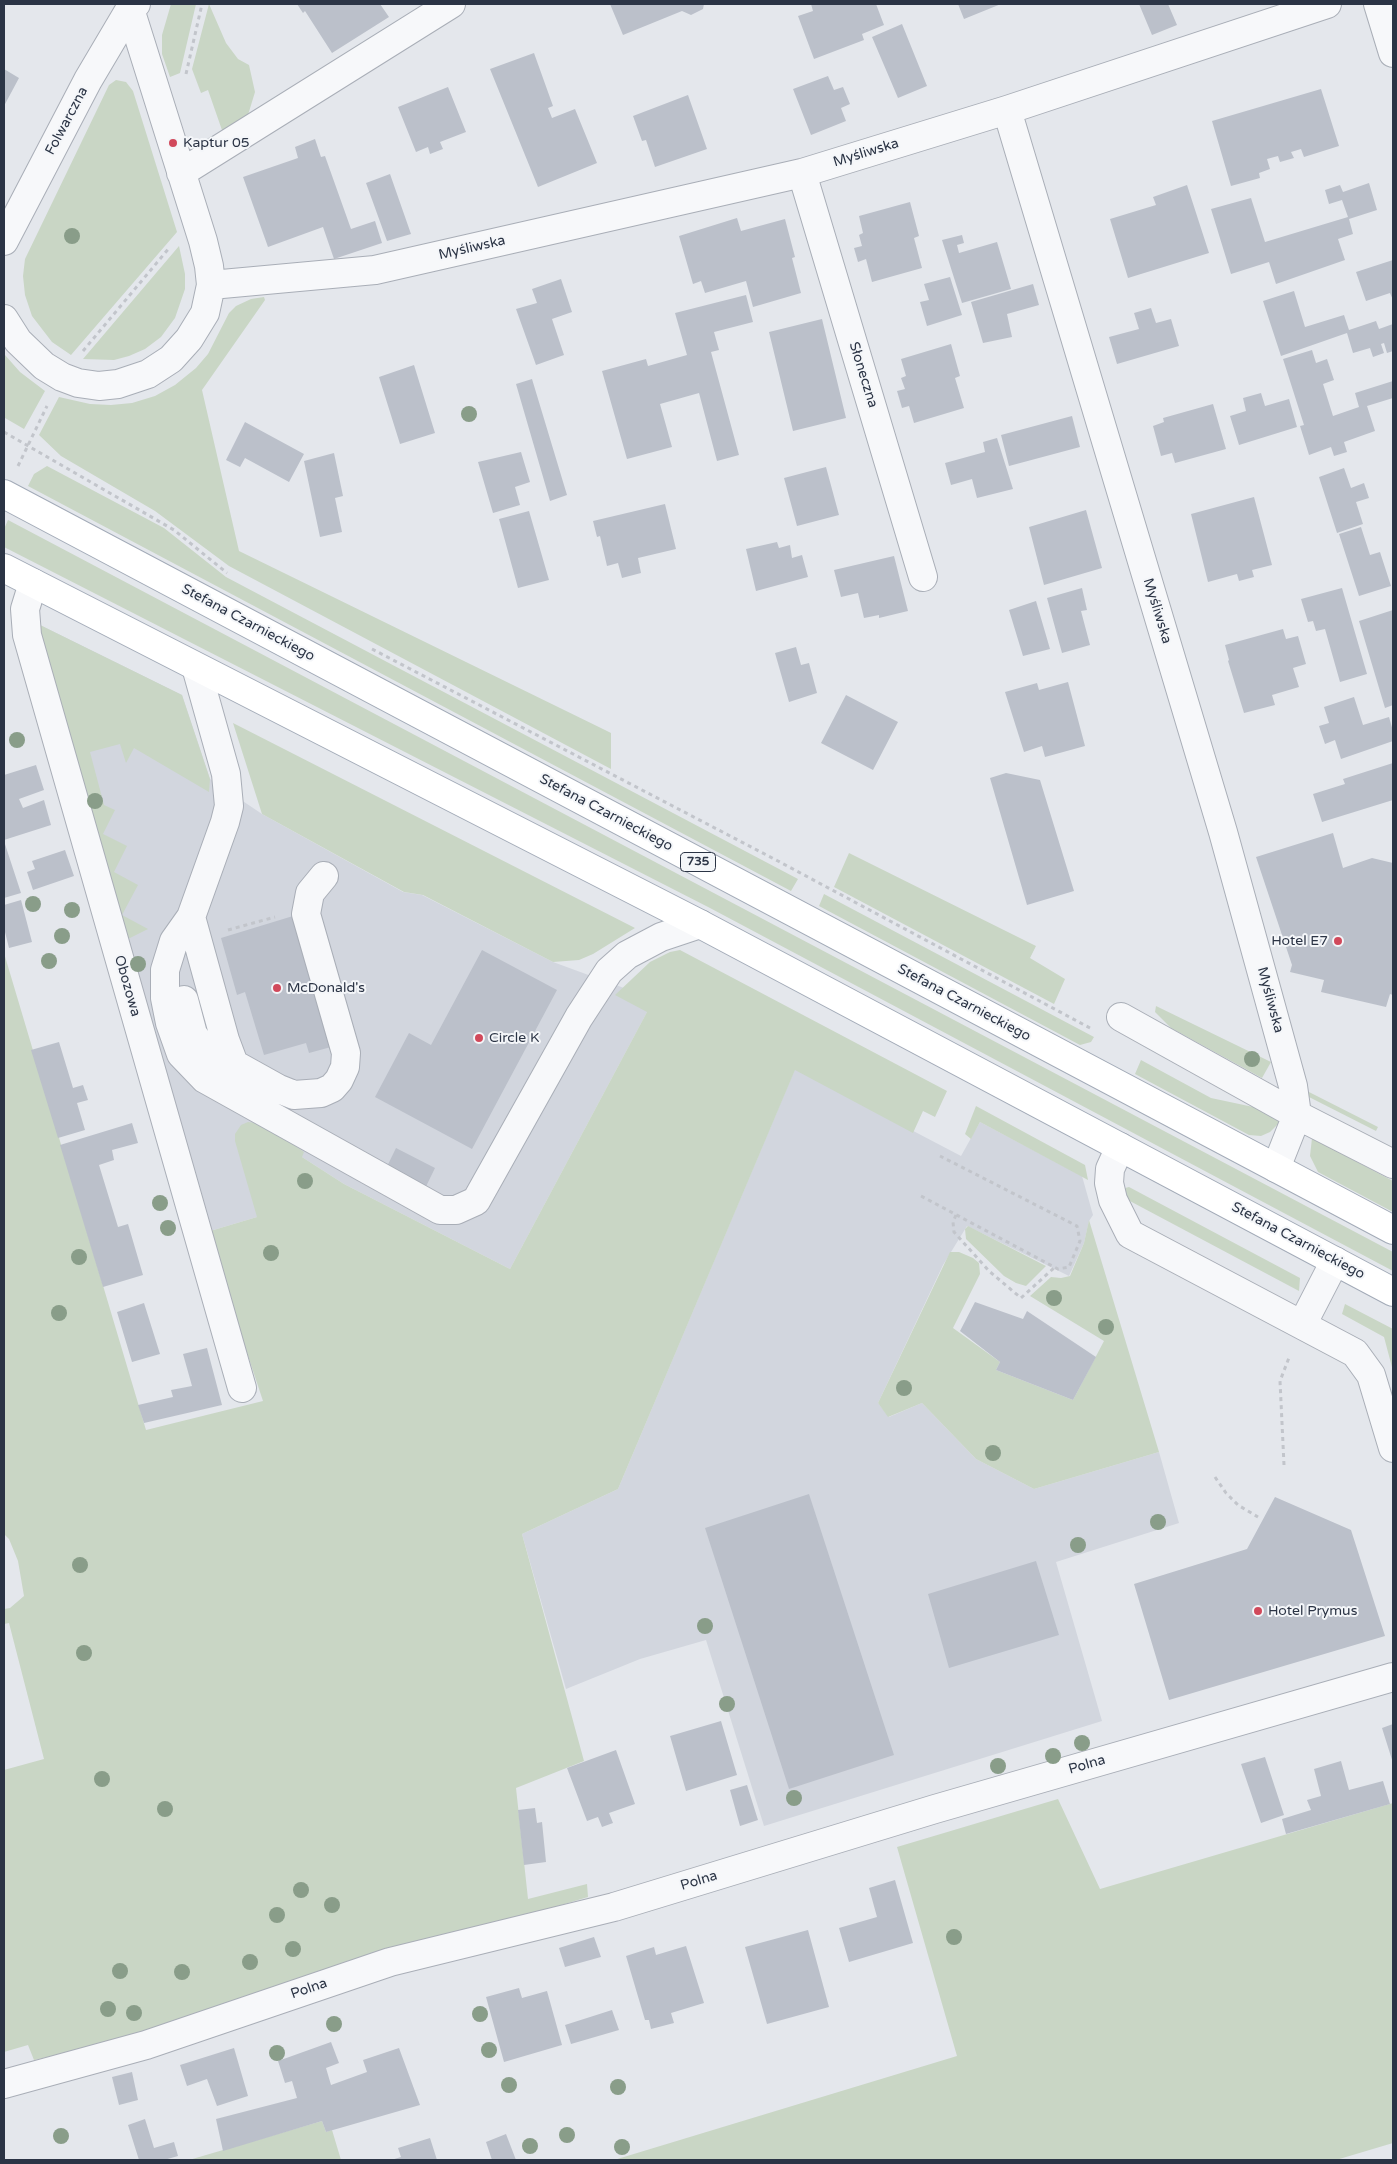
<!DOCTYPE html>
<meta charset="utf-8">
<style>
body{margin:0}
#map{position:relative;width:1397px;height:2164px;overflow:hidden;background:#e4e7ec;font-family:"Varela Round",sans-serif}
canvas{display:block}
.frame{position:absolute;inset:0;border:5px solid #2b3445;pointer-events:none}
</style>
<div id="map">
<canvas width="1397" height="2164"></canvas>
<div class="frame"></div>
</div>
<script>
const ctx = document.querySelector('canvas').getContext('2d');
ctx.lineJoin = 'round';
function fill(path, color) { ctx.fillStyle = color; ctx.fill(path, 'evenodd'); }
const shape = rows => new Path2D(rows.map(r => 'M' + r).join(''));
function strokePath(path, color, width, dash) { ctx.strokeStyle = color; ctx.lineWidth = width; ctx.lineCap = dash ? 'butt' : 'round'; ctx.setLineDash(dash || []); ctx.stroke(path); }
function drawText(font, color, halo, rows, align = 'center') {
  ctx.font = font + ' "Varela Round",sans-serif'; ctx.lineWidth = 4; ctx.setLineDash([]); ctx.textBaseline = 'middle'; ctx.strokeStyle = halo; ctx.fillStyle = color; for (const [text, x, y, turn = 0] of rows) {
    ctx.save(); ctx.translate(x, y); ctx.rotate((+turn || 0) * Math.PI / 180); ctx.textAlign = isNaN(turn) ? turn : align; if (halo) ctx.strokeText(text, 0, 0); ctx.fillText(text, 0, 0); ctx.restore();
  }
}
const built = shape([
 [38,624,182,695,210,779,262,814,403,892,422,895,553,962,654,999,510,1269,344,1184,302,1157,257,1217,207,1232],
 [795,1069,961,1156,980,1122,1082,1176,1093,1215,1089,1221,1084,1243,1069,1276,967,1226,943,1265,878,1403,889,1417,922,1403,976,1459,1034,1489,1159,1452,1179,1523,1056,1562,1102,1721,764,1826,706,1640,640,1659,566,1689,522,1534,618,1489]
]);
const green = shape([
 [171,4,196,4,180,73,170,77,162,54,162,35],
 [209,4,226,43,238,59,249,65,255,92,248,115,223,133,208,90,201,93,192,69],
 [116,80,126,82,133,91,177,232,71,355,52,342,32,316,25,295,23,276,25,259,109,85],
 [179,246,185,274,185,289,175,318,161,337,145,349,129,356,114,360,83,359],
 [264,297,265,300,202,390,239,551,605,730,611,733,611,769,229,566,155,511,61,456,39,435,59,397,90,404,111,405,132,403,155,396,175,385,196,368,208,354,229,313,236,306,251,299],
 [5,355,20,372,45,391,24,429,5,418],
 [47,466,164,528,226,577,798,879,791,891,28,486,34,474],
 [8,520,1393,1252,1393,1271,710,908,4,547,4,529],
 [38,624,182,695,210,779,209,792,134,748,126,763,120,744,90,752,104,805,115,810,103,834,127,846,114,872,138,885,122,915,148,929,126,940],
 [233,723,635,928,593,954,579,960,553,962,423,895,404,892,262,814],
 [849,853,1036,946,1030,958,1065,979,1054,1004,834,887],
 [824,894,1094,1037,1091,1042,1080,1045,819,906],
 [680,950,947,1091,935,1117,923,1111,913,1133,795,1070,618,1489,522,1534,584,1761,516,1788,528,1899,587,1884,588,1897,83,2049,34,2060,28,2045,4,2052,4,1770,44,1759,9,1623,4,1624,4,1609,10,1608,24,1596,18,1561,9,1539,4,1534,4,953,146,1430,263,1401,207,1232,257,1217,235,1141,235,1134,241,1125,248,1122,264,1124,304,1152,302,1157,344,1184,510,1269,647,1012,615,995,650,962,670,952],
 [1156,1006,1271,1062,1262,1078,1171,1028,1155,1012],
 [1141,1060,1211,1098,1258,1108,1281,1121,1270,1132,1261,1136,1249,1135,1135,1074],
 [1307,1091,1378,1127,1376,1131,1309,1097],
 [976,1106,1085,1165,1088,1180,980,1122,971,1139,965,1134],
 [1312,1138,1393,1181,1393,1212,1318,1172,1310,1156],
 [1129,1187,1300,1278,1299,1291,1128,1200,1125,1188],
 [1089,1220,1159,1452,1034,1489,976,1459,922,1403,888,1417,878,1403,950,1252,959,1252,973,1258,979,1263,980,1274,953,1328,1000,1362,996,1370,1073,1400,1104,1341,1030,1296,1051,1277,1061,1278,1070,1276,1084,1243],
 [968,1226,1046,1266,1026,1286,1016,1283,1004,1276,966,1239,965,1229],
 [1345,1304,1393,1329,1393,1371,1384,1337,1342,1314],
 [1058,1799,1100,1889,1393,1803,1393,2143,1336,2160,614,2160,957,2056,897,1847],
 [322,2121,326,2132,332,2130,341,2160,189,2160]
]);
const building = shape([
 [297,4,380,4,389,17,332,53,305,11,303,13],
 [610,4,704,4,703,9,691,15,682,11,623,35],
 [811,4,876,4,884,25,862,34,864,40,814,59,798,16,813,11],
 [958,4,1001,4,964,19],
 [1139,4,1168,4,1177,25,1152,35],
 [902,24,927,86,898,98,872,37],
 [534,53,553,106,548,108,552,118,575,109,597,163,538,187,490,69],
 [4,69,19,78,4,106],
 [828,76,834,90,843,87,850,104,841,108,846,121,811,135,793,89],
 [448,87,466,132,440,142,443,149,430,154,428,147,416,152,398,107],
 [1321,89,1339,146,1304,157,1301,149,1291,152,1294,158,1280,162,1278,156,1267,159,1270,169,1259,173,1260,178,1231,186,1212,121],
 [688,95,707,149,655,167,646,140,642,141,633,116],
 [315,139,321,157,325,156,351,229,375,221,382,243,334,259,323,227,268,247,243,177,298,158,295,147],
 [390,174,411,234,387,241,366,183],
 [1369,183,1377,210,1349,219,1353,234,1338,239,1345,260,1276,284,1269,262,1231,274,1211,209,1251,198,1265,242,1348,217,1342,200,1329,204,1325,190,1340,185,1343,192],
 [1187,185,1209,253,1128,278,1110,219,1156,205,1153,197],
 [910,202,919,236,914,238,922,268,872,282,866,259,858,262,854,248,862,246,859,235,863,233,859,216],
 [737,218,741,231,785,219,795,257,792,258,801,293,753,307,746,281,705,293,701,281,693,284,679,236],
 [962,235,964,243,957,245,959,253,997,242,1011,289,962,303,942,240],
 [1393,260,1393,300,1390,293,1366,301,1356,272],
 [950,277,962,315,927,326,920,302,929,300,924,284],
 [561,279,572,312,552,319,564,355,536,365,516,309,537,303,532,289],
 [1033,284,1039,305,1007,314,1012,337,983,343,971,302],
 [1294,291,1305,327,1344,315,1349,330,1376,321,1379,329,1393,324,1393,351,1387,353,1384,343,1381,344,1384,353,1373,357,1370,348,1353,353,1347,333,1281,356,1263,301],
 [746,295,753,322,714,332,719,350,711,352,739,455,717,461,699,393,660,404,672,447,627,459,602,371,646,359,648,366,687,355,675,313],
 [1151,308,1156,323,1171,319,1179,346,1117,364,1109,337,1139,329,1134,313],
 [822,319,846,418,793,431,769,332],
 [951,344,960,376,955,378,964,408,914,423,909,406,902,408,897,391,905,389,901,378,906,376,901,359],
 [1312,350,1316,363,1327,359,1334,380,1323,384,1333,416,1359,407,1355,393,1393,381,1393,398,1367,406,1375,431,1344,442,1347,452,1334,456,1331,447,1309,455,1300,426,1304,425,1283,359],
 [414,365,435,433,400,444,379,377],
 [532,379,567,495,550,501,516,384],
 [1261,393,1265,406,1289,399,1297,427,1239,445,1230,416,1246,411,1243,398],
 [1213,404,1226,449,1175,463,1172,453,1161,456,1153,426,1164,422,1163,418],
 [1072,416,1080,447,1009,466,1001,435],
 [245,422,304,454,289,482,245,458,240,467,226,460],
 [997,438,1013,489,977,498,972,479,951,485,945,463,985,452,983,442],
 [521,452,530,482,515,487,520,505,493,513,478,462],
 [334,453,343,496,335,498,342,532,320,537,304,461],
 [826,467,839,515,797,526,784,478],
 [1344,468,1351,488,1364,483,1369,498,1356,502,1363,524,1337,533,1319,477],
 [1254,497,1272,565,1252,570,1254,577,1239,581,1237,574,1208,582,1191,514],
 [665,504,676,549,638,558,641,573,622,578,618,563,607,566,600,536,597,537,593,521],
 [1086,510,1102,568,1044,585,1029,527],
 [529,511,549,580,518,588,499,519],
 [1361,527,1370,555,1380,552,1391,586,1359,596,1339,534],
 [777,542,779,548,790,545,792,558,802,555,808,577,756,591,746,549],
 [894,556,908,611,879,618,879,615,864,618,858,593,841,597,834,570],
 [1082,588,1087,610,1081,611,1090,645,1062,653,1047,598],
 [1342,588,1367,674,1340,682,1325,629,1316,631,1313,621,1308,622,1301,599],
 [1036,601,1050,649,1023,656,1009,610],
 [1393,610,1393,705,1385,708,1359,621],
 [1283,629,1286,639,1298,636,1306,664,1293,668,1299,687,1272,695,1275,705,1244,713,1228,661,1229,660,1225,645],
 [796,647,801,665,809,663,817,693,789,702,775,653],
 [1068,682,1085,746,1045,757,1042,746,1024,752,1005,692,1037,683,1039,690],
 [846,695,898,722,873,770,821,743],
 [1354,697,1363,725,1389,717,1393,731,1393,741,1341,759,1335,740,1325,744,1319,726,1329,723,1324,707],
 [1393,763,1393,800,1322,822,1313,794,1345,784,1343,779],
 [36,765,44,790,19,799,23,808,44,800,51,825,4,840,4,775],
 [1006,773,1040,780,1074,891,1027,905,990,778],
 [1333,833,1343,868,1372,858,1393,863,1393,995,1390,994,1386,1007,1321,992,1324,980,1290,972,1292,965,1256,857],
 [4,841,21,893,4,898],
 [65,850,74,876,33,890,27,872,35,869,32,861],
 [21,900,32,942,9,948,4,928,4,905],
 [293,916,331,1047,309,1053,306,1043,264,1055,245,992,237,995,221,938],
 [482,950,557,990,472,1149,375,1097,409,1033,431,1045],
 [59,1042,73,1088,83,1085,88,1100,77,1103,85,1130,58,1138,31,1050],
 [132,1123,138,1143,112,1150,114,1160,99,1165,118,1227,128,1224,143,1275,103,1287,60,1145],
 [396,1148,435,1168,416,1207,377,1187],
 [975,1302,1023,1319,1027,1311,1096,1357,1073,1400,996,1370,1000,1362,960,1331],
 [144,1303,160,1354,132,1362,117,1312],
 [207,1348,222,1405,144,1423,138,1405,173,1397,171,1390,192,1386,183,1354],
 [809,1494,894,1755,789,1789,705,1528],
 [1275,1497,1351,1530,1385,1636,1169,1700,1134,1584,1247,1549],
 [1036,1561,1059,1635,949,1668,928,1594],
 [721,1721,737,1775,686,1791,670,1736],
 [1393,1724,1393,1763,1382,1728],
 [616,1750,635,1804,609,1813,613,1823,602,1827,598,1817,587,1821,567,1768],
 [1265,1757,1284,1815,1261,1823,1241,1764],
 [1341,1761,1349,1790,1383,1781,1390,1804,1286,1834,1282,1819,1311,1810,1307,1800,1321,1796,1314,1769],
 [747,1785,758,1820,740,1826,730,1790],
 [535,1808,537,1823,542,1822,546,1862,524,1865,518,1810],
 [895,1880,913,1943,849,1962,839,1928,877,1917,869,1888],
 [808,1930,829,2007,767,2024,745,1947],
 [594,1937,601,1957,565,1967,559,1948],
 [686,1946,704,2003,671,2013,674,2023,651,2029,649,2020,645,2020,626,1956,654,1947,656,1955],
 [519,1988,522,1998,547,1991,562,2045,504,2062,486,1997],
 [612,2010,619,2030,571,2044,565,2025],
 [331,2042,339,2063,326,2068,331,2085,367,2072,363,2060,399,2048,420,2105,326,2132,322,2121,223,2151,216,2119,297,2098,292,2081,285,2083,278,2061],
 [234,2048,248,2096,217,2106,207,2079,187,2086,180,2065],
 [132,2072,138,2100,119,2105,112,2077],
 [145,2119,154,2148,174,2142,178,2156,164,2160,139,2160,128,2125],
 [506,2134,516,2160,492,2160,486,2142],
 [430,2138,437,2160,391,2160,401,2157,398,2148]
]);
const path = shape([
 [186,74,202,4],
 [83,351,170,247],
 [4,432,174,530,227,573],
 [18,466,47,406],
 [372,649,778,861,1090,1028],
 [228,930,275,917],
 [921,1196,1058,1269,1069,1267,1080,1241,1077,1226,940,1156],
 [956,1215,953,1222,954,1232,989,1271,1021,1298,1055,1267],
 [1284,1465,1280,1381,1290,1355],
 [1215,1477,1226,1493,1238,1505,1258,1517]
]);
const minor = shape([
 [1378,4,1393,53],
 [1007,110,1223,832,1293,1086,1297,1115,1276,1168],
 [181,173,451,4],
 [802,173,923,577],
 [4,241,88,80,130,9,136,4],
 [211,285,375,270,802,173,1007,110,1327,4],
 [4,319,18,341,44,366,62,377,78,383,99,386,118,384,148,374,171,359,189,339,205,313,211,285,209,266,203,241,130,9],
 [33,583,25,609,27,635,242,1388],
 [196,667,226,774,229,806,225,822,191,917,174,941,165,970,165,998,170,1023,181,1054,205,1079,440,1210,456,1210,476,1201,579,1017,609,971,627,955,661,937,700,924],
 [191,917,225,1040,234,1064,279,1089,294,1095,321,1093,332,1088,339,1080,345,1067,346,1053,306,914,310,893,324,876],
 [184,1000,193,1034,200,1044,209,1052,234,1064],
 [1121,1017,1297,1115,1393,1164],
 [1120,1147,1110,1169,1109,1183,1113,1200,1130,1234,1355,1353,1371,1375,1393,1448],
 [1302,1325,1335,1261],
 [4,2084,146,2045,390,1962,614,1907,935,1809,1393,1677]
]);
const major = shape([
 [4,494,1393,1230],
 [4,568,700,924,1393,1292]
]);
const trees = [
 [72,236],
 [469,414],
 [17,740],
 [95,801],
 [33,904],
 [72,910],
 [62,936],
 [49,961],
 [138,964],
 [1252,1059],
 [305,1181],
 [160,1203],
 [168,1228],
 [271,1253],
 [79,1257],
 [1054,1298],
 [59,1313],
 [1106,1327],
 [904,1388],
 [993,1453],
 [1158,1522],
 [1078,1545],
 [80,1565],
 [705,1626],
 [84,1653],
 [727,1704],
 [1082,1743],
 [1053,1756],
 [998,1766],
 [102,1779],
 [794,1798],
 [165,1809],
 [301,1890],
 [332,1905],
 [277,1915],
 [954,1937],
 [293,1949],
 [250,1962],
 [120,1971],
 [182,1972],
 [108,2009],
 [134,2013],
 [480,2014],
 [334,2024],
 [489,2050],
 [277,2053],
 [509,2085],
 [618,2087],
 [567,2135],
 [61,2136],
 [530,2146],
 [622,2147]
];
const markers = [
 [173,143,5,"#d1495b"],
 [1338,941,5,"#d1495b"],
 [277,988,5,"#d1495b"],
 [479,1038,5,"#d1495b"],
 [1258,1611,5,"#d1495b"]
];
const shields = [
 [698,862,35]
];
const shieldNames = [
 ["735",698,862]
];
const streetNames = [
 ["Folwarczna",67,121,-62],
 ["Myśliwska",866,153,-17],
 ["Myśliwska",472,248,-13],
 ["Słoneczna",863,375,73],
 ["Myśliwska",1157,611,73],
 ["Stefana Czarnieckiego",248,623,28],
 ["Stefana Czarnieckiego",606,813,28],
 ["Obozowa",127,986,74],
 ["Myśliwska",1270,1000,75],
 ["Stefana Czarnieckiego",964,1003,28],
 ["Stefana Czarnieckiego",1298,1241,28],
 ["Polna",1087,1765,-16],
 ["Polna",699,1881,-17],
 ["Polna",309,1989,-19]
];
const poiNames = [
 ["Kaptur 05",183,143],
 ["Hotel E7",1328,941,"right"],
 ["McDonald's",287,988],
 ["Circle K",489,1038],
 ["Hotel Prymus",1268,1611]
];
fill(built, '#d2d6de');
fill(green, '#c9d6c5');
fill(building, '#bbc0ca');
strokePath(minor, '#a9aeb7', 30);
strokePath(major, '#a3abb8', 30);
strokePath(path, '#c2c5cb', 3, [4, 4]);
strokePath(minor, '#f7f8fa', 28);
strokePath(major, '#fff', 28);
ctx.fillStyle = '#899d89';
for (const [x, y] of trees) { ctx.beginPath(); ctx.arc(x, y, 8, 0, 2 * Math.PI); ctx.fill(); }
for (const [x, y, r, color] of markers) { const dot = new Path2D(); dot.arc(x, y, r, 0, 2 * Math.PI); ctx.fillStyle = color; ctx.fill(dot); strokePath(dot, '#f4f6f9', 2); }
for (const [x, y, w] of shields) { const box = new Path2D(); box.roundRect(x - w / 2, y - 9.5, w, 19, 4); ctx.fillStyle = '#f4f6f9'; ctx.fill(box); strokePath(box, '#2b3445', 1); }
drawText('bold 12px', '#2b3445', null, shieldNames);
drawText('14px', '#2b3445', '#f4f6f9', streetNames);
drawText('14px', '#2b3445', '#f4f6f9', poiNames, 'left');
</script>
